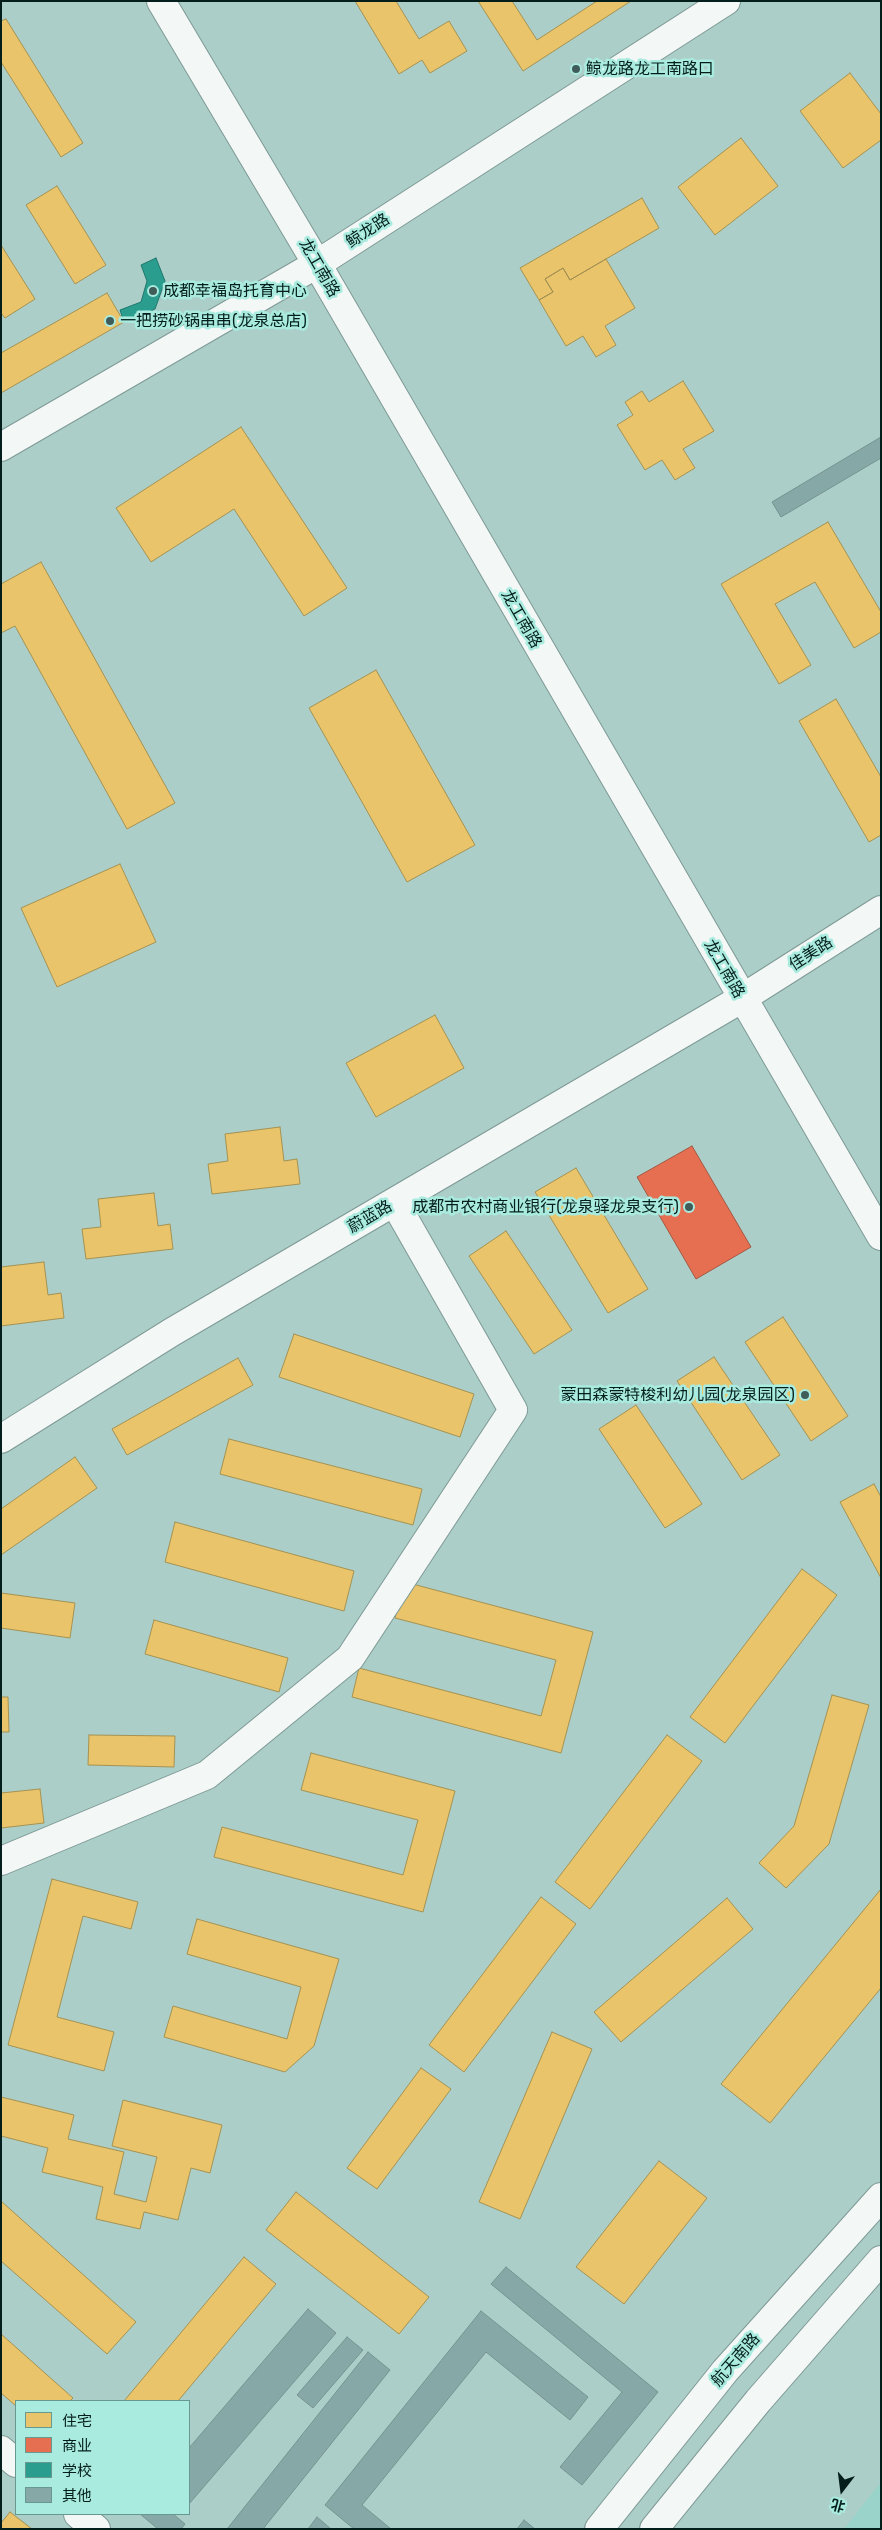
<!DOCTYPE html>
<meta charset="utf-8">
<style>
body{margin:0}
#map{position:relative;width:882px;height:2530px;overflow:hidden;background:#accec8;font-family:Rubik,"Noto Sans SC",sans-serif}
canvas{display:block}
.frame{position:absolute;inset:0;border:2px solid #041f1b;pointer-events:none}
.legend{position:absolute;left:15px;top:2400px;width:175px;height:115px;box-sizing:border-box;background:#aaebdf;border:1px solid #689991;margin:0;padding:6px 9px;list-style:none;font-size:15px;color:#041f1b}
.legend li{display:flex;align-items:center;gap:10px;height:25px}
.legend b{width:25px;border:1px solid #689991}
.north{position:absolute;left:817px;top:2465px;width:50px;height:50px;-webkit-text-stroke:4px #aaebdf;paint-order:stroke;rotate:195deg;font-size:14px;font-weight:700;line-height:20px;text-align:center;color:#041f1b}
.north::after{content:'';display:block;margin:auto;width:18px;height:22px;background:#041f1b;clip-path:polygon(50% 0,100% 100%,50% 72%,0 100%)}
</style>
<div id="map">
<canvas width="882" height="2530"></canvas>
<div class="frame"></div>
<ul class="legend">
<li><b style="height:14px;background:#e9c46a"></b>住宅</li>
<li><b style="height:14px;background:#e76f51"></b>商业</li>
<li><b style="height:14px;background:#2a9d8f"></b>学校</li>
<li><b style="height:14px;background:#86a9a8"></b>其他</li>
</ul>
<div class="north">北</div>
</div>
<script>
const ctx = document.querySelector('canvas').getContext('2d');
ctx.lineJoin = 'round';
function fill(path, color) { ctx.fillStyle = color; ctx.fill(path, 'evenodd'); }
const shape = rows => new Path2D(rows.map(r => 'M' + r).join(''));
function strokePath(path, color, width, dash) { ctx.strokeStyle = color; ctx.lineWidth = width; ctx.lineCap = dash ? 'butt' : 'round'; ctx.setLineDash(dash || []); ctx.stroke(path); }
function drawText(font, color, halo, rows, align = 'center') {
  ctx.font = font + ' Rubik,"Noto Sans SC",sans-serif'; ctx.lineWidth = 5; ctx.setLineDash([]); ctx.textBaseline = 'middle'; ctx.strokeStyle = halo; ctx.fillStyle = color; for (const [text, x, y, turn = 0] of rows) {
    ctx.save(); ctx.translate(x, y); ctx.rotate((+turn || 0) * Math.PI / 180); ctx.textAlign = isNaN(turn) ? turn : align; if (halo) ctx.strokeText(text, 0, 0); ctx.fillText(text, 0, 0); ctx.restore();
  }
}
const built = shape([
 [881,2482,881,2529,844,2529]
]);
const homes = shape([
 [355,1,396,1,419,39,449,21,467,51,430,73,422,60,399,74,355,1],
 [478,1,512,1,537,40,597,1,631,1,523,71,478,1],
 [6,19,83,143,61,157,1,62,1,21,6,19],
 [850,73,881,114,881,140,843,168,800,111,850,73],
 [741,138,778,186,715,235,678,187,741,138],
 [57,186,106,265,75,284,26,205,57,186],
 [642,198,659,228,570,280,563,268,545,279,553,292,539,300,520,268,642,198],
 [1,245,35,299,5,318,1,313,1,245],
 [606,259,635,308,605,326,616,345,596,357,583,336,566,346,539,300,553,292,545,279,563,268,570,280,606,259],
 [107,293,124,322,1,393,1,353,107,293],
 [683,381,714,431,683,449,695,468,675,480,662,460,645,470,617,425,633,415,625,402,642,391,649,402,683,381],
 [241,427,347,588,304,616,234,509,151,562,116,508,241,427],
 [828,522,881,612,881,632,854,648,815,582,775,604,811,665,779,684,721,584,828,522],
 [41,562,175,803,127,829,15,626,1,633,1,584,41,562],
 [376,670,475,845,407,882,309,708,376,670],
 [836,699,881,777,881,835,869,842,799,721,836,699],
 [120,864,156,942,57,987,21,908,120,864],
 [435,1015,464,1068,376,1117,346,1063,435,1015],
 [280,1127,284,1161,297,1159,300,1184,212,1194,208,1164,228,1161,225,1134,280,1127],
 [576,1168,648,1289,608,1313,535,1192,576,1168],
 [154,1193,158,1226,170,1224,173,1249,86,1259,82,1229,101,1227,98,1199,154,1193],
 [506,1231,572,1330,534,1354,469,1256,506,1231],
 [44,1262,48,1295,61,1293,64,1318,1,1326,1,1267,44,1262],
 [783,1317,848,1416,811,1441,745,1342,783,1317],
 [294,1334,474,1394,460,1437,279,1377,294,1334],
 [714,1357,780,1455,742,1480,677,1381,714,1357],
 [238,1358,253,1385,127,1455,112,1429,238,1358],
 [636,1405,702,1504,665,1528,599,1429,636,1405],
 [229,1439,422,1489,413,1525,220,1474,229,1439],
 [75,1457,97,1488,1,1555,1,1509,75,1457],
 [874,1484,881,1497,881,1578,840,1502,874,1484],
 [175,1522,354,1571,344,1611,165,1562,175,1522],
 [802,1569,837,1595,725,1743,690,1717,802,1569],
 [405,1582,593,1632,561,1753,352,1697,359,1668,541,1716,556,1660,395,1618,405,1582],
 [1,1593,75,1603,70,1638,1,1628,1,1593],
 [154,1620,288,1658,279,1692,145,1654,154,1620],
 [832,1695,869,1705,829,1844,786,1888,759,1863,794,1826,832,1695],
 [1,1697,8,1697,9,1732,1,1732,1,1697],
 [89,1735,175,1736,174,1767,88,1765,89,1735],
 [667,1735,702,1761,590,1909,555,1882,667,1735],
 [311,1753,455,1791,423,1912,214,1857,222,1827,403,1875,418,1820,301,1790,311,1753],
 [40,1789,44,1823,1,1828,1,1793,40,1789],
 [52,1879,138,1902,131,1929,83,1916,57,2017,114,2032,104,2071,8,2045,52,1879],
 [881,1889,881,1988,770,2123,721,2084,881,1889],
 [541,1897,576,1924,464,2072,429,2045,541,1897],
 [727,1898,753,1929,621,2042,594,2012,727,1898],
 [197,1919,339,1959,314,2046,285,2072,164,2037,173,2006,287,2039,301,1987,187,1954,197,1919],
 [552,2032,592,2049,520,2219,479,2202,552,2032],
 [421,2068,451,2089,377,2189,347,2168,421,2068],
 [1,2097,74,2115,68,2139,124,2152,114,2194,146,2202,157,2157,112,2146,123,2100,222,2125,210,2173,191,2168,178,2220,144,2212,140,2229,96,2219,103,2187,42,2172,48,2148,1,2136,1,2097],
 [659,2161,707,2198,624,2304,576,2267,659,2161],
 [296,2192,429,2297,399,2334,266,2230,296,2192],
 [1,2201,136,2322,107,2354,1,2261,1,2201],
 [244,2257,276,2284,178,2401,124,2401,244,2257],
 [1,2334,73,2398,70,2401,16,2401,16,2406,1,2393,1,2334],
 [10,2512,32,2529,1,2529,1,2523,10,2512]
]);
const shops = shape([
 [692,1146,751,1247,696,1279,637,1177,692,1146]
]);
const schools = shape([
 [156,258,165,281,155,309,124,322,120,310,141,302,147,281,141,265,156,258]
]);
const building = shape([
 [881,437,881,458,781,517,772,502,881,437],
 [506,2267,658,2392,582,2485,560,2467,622,2392,491,2284,506,2267],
 [308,2309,336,2333,189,2504,189,2448,308,2309],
 [481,2311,588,2397,570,2420,486,2352,362,2505,391,2529,354,2529,325,2505,481,2311],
 [347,2337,363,2350,313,2408,297,2395,347,2337],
 [368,2352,390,2370,263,2529,227,2529,368,2352],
 [140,2514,173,2514,185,2524,181,2529,158,2529,140,2514],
 [317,2517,331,2529,308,2529,317,2517],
 [524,2520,535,2529,517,2529,524,2520]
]);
const minor = shape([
 [161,1,317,264,881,1236],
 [1,447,317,264,726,1],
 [1,1439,172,1332,741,999,881,910],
 [1,1861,207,1775,350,1658,513,1410,395,1203],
 [1,2450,16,2463],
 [78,2514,96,2529]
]);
const major = shape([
 [599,2529,725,2371,881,2197],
 [654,2529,758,2401,881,2260]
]);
const markers = [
 [576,69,5,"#3f5c58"],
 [153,291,5,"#3f5c58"],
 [110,321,5,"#3f5c58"],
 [689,1207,5,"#3f5c58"],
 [805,1395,5,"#3f5c58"]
];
const poiNames = [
 ["鲸龙路龙工南路口",586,69],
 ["成都幸福岛托育中心",163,291],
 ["一把捞砂锅串串(龙泉总店)",120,321],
 ["成都市农村商业银行(龙泉驿龙泉支行)",679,1207,"right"],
 ["蒙田森蒙特梭利幼儿园(龙泉园区)",795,1395,"right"]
];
const streetNames = [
 ["鲸龙路",368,231,-33],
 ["龙工南路",319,268,60],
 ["龙工南路",521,619,60],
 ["佳美路",811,954,-33],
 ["龙工南路",724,969,60],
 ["蔚蓝路",370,1217,-30],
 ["航天南路",736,2360,-49]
];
fill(built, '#9ad3c9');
fill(homes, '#e9c46a');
strokePath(homes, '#a49252', 1);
fill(shops, '#e76f51');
strokePath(shops, '#a35741', 1);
fill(schools, '#2a9d8f');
strokePath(schools, '#1f776c', 1);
fill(building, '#86a9a8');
strokePath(building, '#769290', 1);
strokePath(minor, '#7e9994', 30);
strokePath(major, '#7e9994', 30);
strokePath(minor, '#f3f8f7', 28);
strokePath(major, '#f3f8f7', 28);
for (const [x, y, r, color] of markers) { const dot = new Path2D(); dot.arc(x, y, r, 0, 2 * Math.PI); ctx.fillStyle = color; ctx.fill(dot); strokePath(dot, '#aaebdf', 2); }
drawText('16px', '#041f1b', '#aaebdf', poiNames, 'left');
drawText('16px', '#041f1b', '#aaebdf', streetNames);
</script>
